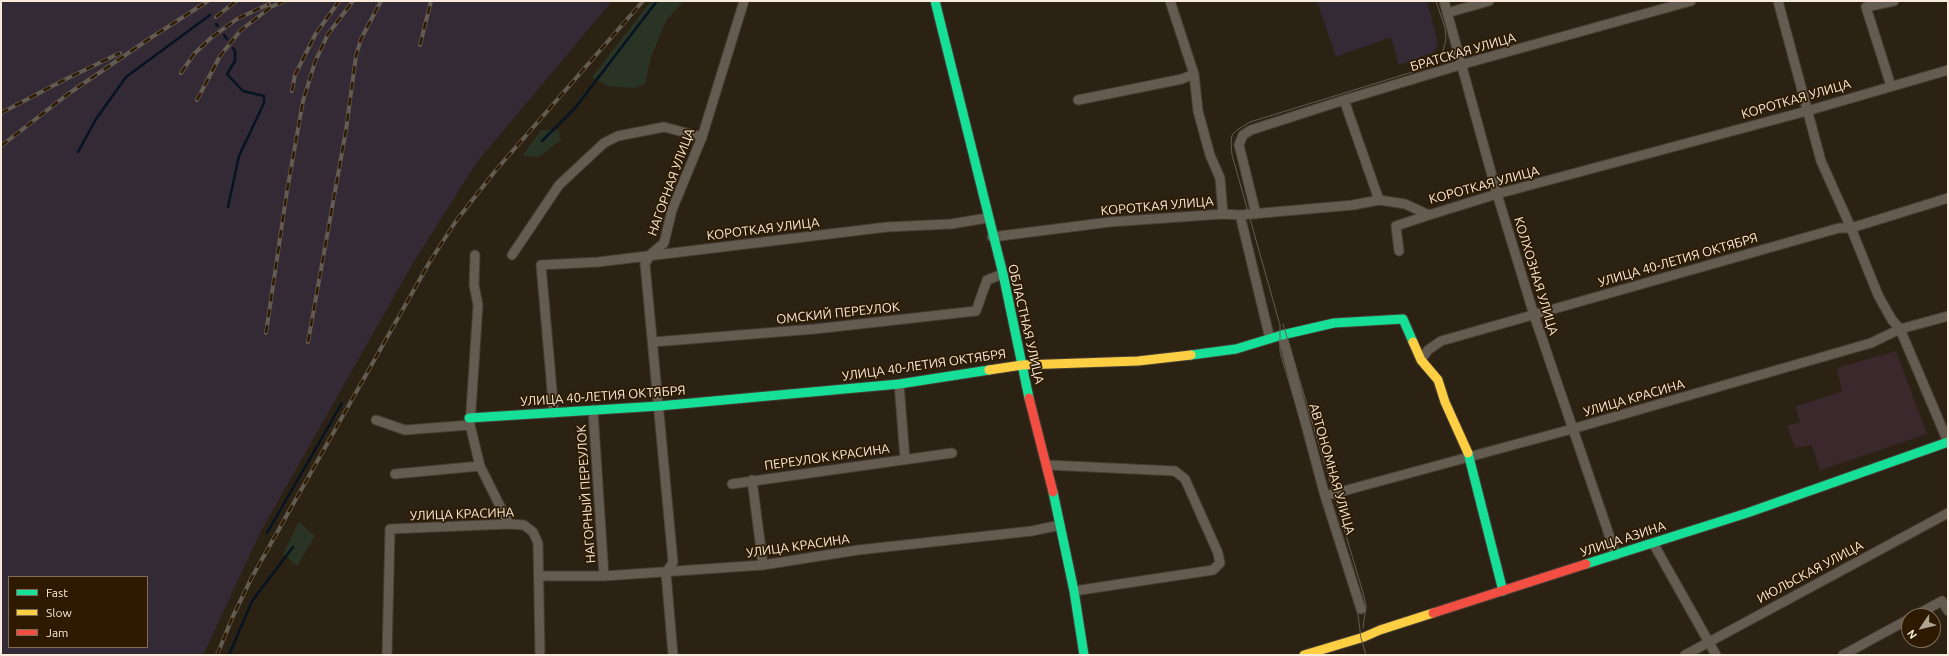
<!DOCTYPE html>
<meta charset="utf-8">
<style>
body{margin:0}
#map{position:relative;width:1949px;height:656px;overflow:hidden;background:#2c2214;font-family:Ubuntu,sans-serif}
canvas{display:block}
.frame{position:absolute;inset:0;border:2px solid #f8eadb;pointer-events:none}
.legend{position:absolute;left:8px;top:576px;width:140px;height:72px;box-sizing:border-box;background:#2d1a01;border:1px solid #7e6d58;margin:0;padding:5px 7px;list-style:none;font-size:12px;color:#f8eadb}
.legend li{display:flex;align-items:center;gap:8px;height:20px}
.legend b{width:20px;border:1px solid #7e6d58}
.north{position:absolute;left:1901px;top:608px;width:40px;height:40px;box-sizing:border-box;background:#2d1a01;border:1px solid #7e6d58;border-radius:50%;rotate:235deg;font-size:11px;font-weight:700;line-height:16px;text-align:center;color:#f8eadb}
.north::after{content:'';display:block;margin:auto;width:14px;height:18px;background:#b1a495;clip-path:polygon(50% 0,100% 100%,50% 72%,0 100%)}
</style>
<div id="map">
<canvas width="1949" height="656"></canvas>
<div class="frame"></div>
<ul class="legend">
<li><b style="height:5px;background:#16e098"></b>Fast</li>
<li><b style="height:5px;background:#ffcf43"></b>Slow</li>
<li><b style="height:5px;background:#f24e42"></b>Jam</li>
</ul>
<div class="north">N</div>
</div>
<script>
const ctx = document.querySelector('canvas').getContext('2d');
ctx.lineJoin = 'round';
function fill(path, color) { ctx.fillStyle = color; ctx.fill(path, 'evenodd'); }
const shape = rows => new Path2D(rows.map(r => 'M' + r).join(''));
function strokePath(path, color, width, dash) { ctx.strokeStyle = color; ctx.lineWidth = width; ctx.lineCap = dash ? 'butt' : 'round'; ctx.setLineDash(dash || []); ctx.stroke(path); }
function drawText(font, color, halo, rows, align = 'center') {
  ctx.font = font + ' Ubuntu,sans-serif'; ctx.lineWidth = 3.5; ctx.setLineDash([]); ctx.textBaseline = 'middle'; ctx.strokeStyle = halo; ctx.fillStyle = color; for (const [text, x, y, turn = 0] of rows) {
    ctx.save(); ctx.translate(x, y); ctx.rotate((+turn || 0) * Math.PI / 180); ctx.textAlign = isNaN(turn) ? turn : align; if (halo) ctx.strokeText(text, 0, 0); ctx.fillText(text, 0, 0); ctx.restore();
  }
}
const industrial = shape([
 [1,1,612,1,477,162,413,263,261,531,203,655,1,655],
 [9,577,147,577,147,647,9,647],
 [1317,1,1427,1,1438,43,1434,52,1399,65,1391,37,1336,57]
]);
const education = shape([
 [1896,351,1927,434,1820,470,1812,445,1795,448,1787,426,1800,422,1796,406,1842,392,1837,368]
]);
const green = shape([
 [651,1,684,1,667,19,651,57,645,84,635,88,607,86,592,77],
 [541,130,559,131,561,140,539,157,522,156],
 [299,522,315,536,297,566,283,554]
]);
const stream = shape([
 [216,24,218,26],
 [224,35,227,39],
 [542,141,575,108,657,1],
 [78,152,96,119,126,77,210,15],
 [228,207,239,156,264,103,264,96,243,91,227,74,235,61,235,51,233,48],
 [267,533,342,403],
 [229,655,252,601,293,547]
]);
const street = shape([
 [1170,1,1194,74,1198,111,1210,155,1220,178,1223,214],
 [1444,1,1497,194,1534,315,1616,555],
 [1778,1,1821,161,1851,228,1878,295,1892,320,1900,329,1948,442],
 [1447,13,1489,1],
 [1891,86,1866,7,1894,1],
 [1078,100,1182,79,1194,74],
 [1344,100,1379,200],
 [1256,214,1239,145,1243,135,1251,130,1344,100,1460,65,1691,1],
 [1240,215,1270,339],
 [992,237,1110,222,1223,214,1240,215,1353,205,1379,200,1405,204,1429,215,1497,194,1807,111,1948,70],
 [1399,251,1396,226,1429,215],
 [475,255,474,285,478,305,470,425,480,466,509,524],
 [512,255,559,185,604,143,618,136,664,127,702,137],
 [1282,335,1325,496,1361,609],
 [653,342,815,329,976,311,987,280,1003,274],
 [1421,360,1428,350,1441,341,1839,228,1851,228,1948,198],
 [899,384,905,459],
 [593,410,604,576],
 [554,413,541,265,598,262,887,227,951,224,987,218],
 [376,420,405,430,470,425],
 [1047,465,1175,471,1185,479,1218,553,1220,563,1213,570,1074,591],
 [395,474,480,466],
 [752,480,763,565],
 [732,484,952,453],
 [1325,496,1572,429,1871,343,1900,329,1948,316],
 [1653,543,1716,655],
 [539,576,604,576,763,565,858,550,1032,531,1060,525],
 [1914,616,1942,601,1948,611],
 [387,655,390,529,509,524,524,525,533,532,538,543,540,655],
 [673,655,666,573,673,562,645,264,650,255,664,243,672,210,702,137,744,1],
 [1685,655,1948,513],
 [1843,655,1909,619]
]);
const fast = shape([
 [935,1,1003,274,1029,398],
 [1191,355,1236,349,1282,335,1334,323,1403,319,1413,342],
 [469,418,659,406,899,384,989,370],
 [1468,453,1503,591],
 [1053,492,1074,591,1084,655],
 [1586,564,1747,513,1948,442]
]);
const slow = shape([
 [1413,342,1421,360,1438,380,1445,402,1468,453],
 [989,370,1022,365,1138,361,1191,355],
 [1304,655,1364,637,1380,630,1433,613]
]);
const jam = shape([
 [1029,398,1053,492],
 [1433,613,1586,564]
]);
const tram = shape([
 [1237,150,1235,146,1238,139,1242,132,1249,128],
 [1283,324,1364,596,1366,606,1363,628],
 [1366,655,1361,638,1357,607,1280,352,1280,325,1232,155,1231,143,1232,135,1237,130,1250,122,1422,69,1431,63,1442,54,1446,40,1445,28,1436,1]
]);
const rail = shape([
 [216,17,236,1],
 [420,45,431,1],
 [181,73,194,54,212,37,237,19,269,4],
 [292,91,295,75,315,35,339,1],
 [197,100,220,56,241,30,271,7,285,1],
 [1,113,64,80,120,53],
 [1,146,68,94,149,39,208,1],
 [266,333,287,191,303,101,315,62,328,34,353,1],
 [308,342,346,130,356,56,361,39,381,1],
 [217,655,233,616,252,577,429,263,456,221,496,170,643,1]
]);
const streetNames = [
 ["БРАТСКАЯ УЛИЦА",1463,52,-16],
 ["КОРОТКАЯ УЛИЦА",1796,99,-16],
 ["НАГОРНАЯ УЛИЦА",671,182,-70],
 ["КОРОТКАЯ УЛИЦА",1484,185,-15],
 ["КОРОТКАЯ УЛИЦА",1157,206,-5],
 ["КОРОТКАЯ УЛИЦА",763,229,-7],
 ["УЛИЦА 40-ЛЕТИЯ ОКТЯБРЯ",1678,260,-16],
 ["КОЛХОЗНАЯ УЛИЦА",1536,276,73],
 ["ОМСКИЙ ПЕРЕУЛОК",838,313,-6],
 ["ОБЛАСТНАЯ УЛИЦА",1026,324,77],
 ["УЛИЦА 40-ЛЕТИЯ ОКТЯБРЯ",924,365,-8],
 ["УЛИЦА 40-ЛЕТИЯ ОКТЯБРЯ",603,396,-4],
 ["УЛИЦА КРАСИНА",1634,398,-16],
 ["ПЕРЕУЛОК КРАСИНА",827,457,-8],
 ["АВТОНОМНАЯ УЛИЦА",1332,469,74],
 ["НАГОРНЫЙ ПЕРЕУЛОК",586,494,-94],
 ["УЛИЦА КРАСИНА",462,514,-2],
 ["УЛИЦА АЗИНА",1623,539,-18],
 ["УЛИЦА КРАСИНА",798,546,-8],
 ["ИЮЛЬСКАЯ УЛИЦА",1810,572,-28]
];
fill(industrial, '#342a36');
fill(education, '#3a282c');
fill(green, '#293424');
strokePath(stream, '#051323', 2.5);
strokePath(street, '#463d33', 11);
strokePath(fast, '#463d33', 11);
strokePath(slow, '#463d33', 11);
strokePath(jam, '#463d33', 11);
strokePath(street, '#645b51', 9);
strokePath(fast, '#16e098', 9);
strokePath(slow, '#ffcf43', 9);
strokePath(jam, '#f24e42', 9);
strokePath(tram, '#645c51', 1);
strokePath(rail, '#645c51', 4);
strokePath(rail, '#2d1a01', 2.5, [8]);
drawText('13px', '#f8eadb', '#2d1a01', streetNames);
</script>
